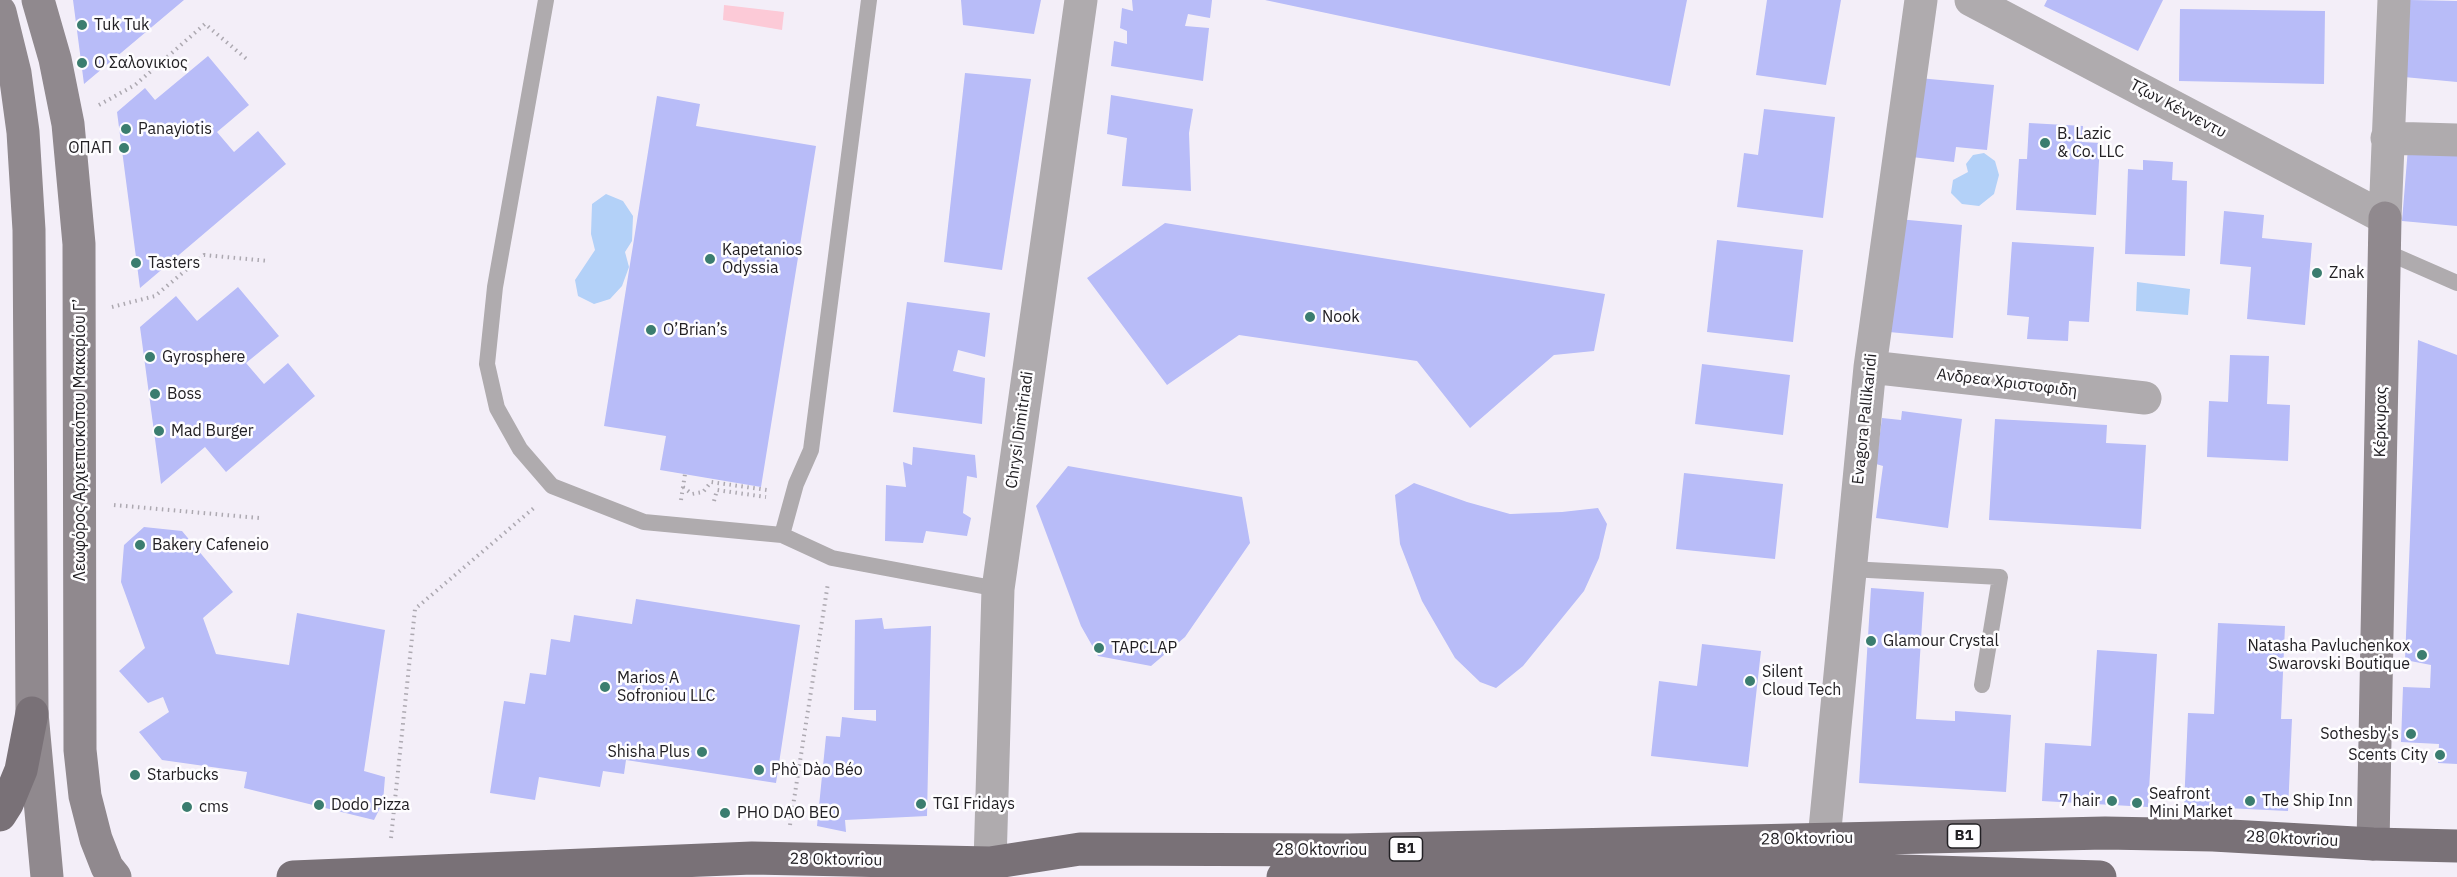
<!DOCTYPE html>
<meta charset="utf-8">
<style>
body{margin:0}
canvas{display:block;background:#f3eef8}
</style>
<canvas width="2457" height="877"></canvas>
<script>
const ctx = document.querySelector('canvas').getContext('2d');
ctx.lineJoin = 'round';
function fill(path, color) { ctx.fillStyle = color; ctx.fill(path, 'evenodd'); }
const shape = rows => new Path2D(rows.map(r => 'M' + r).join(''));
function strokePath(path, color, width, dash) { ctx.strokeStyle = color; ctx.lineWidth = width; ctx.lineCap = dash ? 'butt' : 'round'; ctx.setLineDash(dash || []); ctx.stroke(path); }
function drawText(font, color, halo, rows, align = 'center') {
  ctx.font = font + ' "IBM Plex Sans",sans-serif'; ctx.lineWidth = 5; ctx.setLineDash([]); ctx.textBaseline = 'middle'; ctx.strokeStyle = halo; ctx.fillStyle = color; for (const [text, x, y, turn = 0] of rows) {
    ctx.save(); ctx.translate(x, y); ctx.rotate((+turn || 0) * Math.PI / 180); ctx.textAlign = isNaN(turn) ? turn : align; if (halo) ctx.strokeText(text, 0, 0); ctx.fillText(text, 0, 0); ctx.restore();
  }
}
const green = shape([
 [724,5,784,12,782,30,723,20]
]);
const water = shape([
 [1984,153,1995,161,1999,175,1994,194,1979,206,1962,204,1951,193,1953,180,1968,172,1966,164,1973,155],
 [606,194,623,201,633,216,632,241,625,252,629,267,622,286,610,299,594,304,578,296,575,280,595,250,591,234,592,204],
 [2137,282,2190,289,2188,315,2136,311]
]);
const building = shape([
 [73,0,184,0,84,84],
 [961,0,1041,0,1034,34,963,25],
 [1132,0,1212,0,1210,18,1188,14,1185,26,1209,28,1203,81,1111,66,1114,41,1127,44,1127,31,1120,28,1122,8,1133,11],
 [1265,0,1687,0,1670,86],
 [1767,0,1841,0,1826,85,1756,75],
 [2047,0,2163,0,2138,51,2044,6],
 [2410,0,2457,1,2457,82,2404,77],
 [2180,9,2325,11,2324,84,2179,81],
 [208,56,249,105,217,132,234,152,258,131,286,164,140,288,117,112,145,88,155,100],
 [965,73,1031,79,1002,270,944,262],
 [1919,78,1994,85,1987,150,1956,147,1954,162,1912,157],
 [1111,95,1193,109,1189,133,1191,191,1122,186,1127,138,1107,134],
 [657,96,700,104,696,126,816,146,761,487,660,470,666,436,604,426],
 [1764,109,1835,117,1823,218,1737,207,1744,153,1758,155],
 [2029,123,2083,126,2082,142,2100,143,2096,215,2016,210,2019,159,2027,159],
 [2408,148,2457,152,2457,226,2402,221],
 [2143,160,2173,162,2172,180,2187,181,2185,256,2125,254,2128,169,2143,170],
 [2224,211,2264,215,2262,238,2312,243,2305,325,2247,319,2251,267,2220,264],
 [1898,219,1962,225,1953,338,1889,332],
 [1165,223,1605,294,1594,351,1554,355,1470,428,1417,361,1239,335,1167,385,1087,278],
 [1717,240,1803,250,1793,342,1707,332],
 [2012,242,2094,247,2089,322,2069,321,2068,341,2027,339,2029,317,2007,315],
 [238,287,279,336,246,363,264,384,288,363,315,396,226,472,205,447,161,484,140,327,176,296,197,321],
 [907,302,990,313,985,357,958,350,953,371,985,378,982,424,893,412],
 [2418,340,2457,355,2457,764,2438,763,2439,744,2401,742,2403,687,2430,688,2431,665,2405,660],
 [2230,355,2269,356,2267,404,2290,405,2288,461,2207,457,2209,401,2228,402],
 [1702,364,1790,375,1783,435,1695,424],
 [1902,411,1962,419,1948,528,1876,518,1883,466,1876,464,1882,418,1901,420],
 [1995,419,2107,425,2106,443,2146,445,2141,529,1989,520],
 [913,447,975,455,977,478,967,476,963,513,971,518,967,536,926,531,923,543,885,541,886,485,906,487,903,462,912,465],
 [1068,466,1242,497,1250,543,1185,637,1151,666,1098,656,1081,626,1036,506],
 [1684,473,1783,484,1775,559,1676,549],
 [1414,483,1467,502,1510,514,1562,512,1598,508,1607,524,1599,558,1584,591,1523,666,1496,688,1480,682,1455,658,1422,601,1400,544,1395,495],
 [144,527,182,531,233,592,203,618,216,654,289,665,297,613,385,630,364,771,385,777,383,802,374,820,244,788,247,772,162,760,139,732,169,712,163,697,148,703,119,671,145,648,121,582,124,545],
 [1871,588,1924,592,1916,719,1955,721,1955,711,2011,715,2006,792,1859,783],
 [636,599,800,625,776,783,626,760,624,774,603,771,600,787,539,777,535,800,490,793,504,701,525,704,530,673,546,675,551,639,570,642,574,615,632,624],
 [882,618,884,629,931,626,927,816,845,820,846,832,817,826,826,736,840,737,842,717,876,721,876,710,854,710,855,620],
 [2218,623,2285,626,2281,719,2292,719,2288,811,2184,806,2188,713,2214,714],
 [1702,644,1761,651,1748,767,1651,756,1659,681,1697,686],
 [2097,650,2157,654,2148,807,2042,801,2045,743,2091,746]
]);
const path = shape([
 [99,105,135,85,205,24,249,61],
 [112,307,155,296,204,255,269,261],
 [683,487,692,494,703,492,711,482,767,490],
 [681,500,685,474],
 [714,501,717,490,766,497],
 [114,505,259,518],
 [790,825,828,583],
 [391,838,415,609,535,507]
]);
const lane = shape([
 [546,0,495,287,487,364,497,408,520,449,552,486,644,522,782,535,832,558,998,589],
 [2384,251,2457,283],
 [782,535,796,484,811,450,869,0],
 [1850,569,2000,577,1982,685]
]);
const street = shape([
 [1971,0,2385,218,2394,0],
 [2387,138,2457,140],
 [1870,367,2145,398],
 [1824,839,1870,367,1921,0],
 [990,863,998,589,1081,0]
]);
const secondary = shape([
 [38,0,55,59,68,124,79,244,80,750,85,796,96,839,107,867,115,877],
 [0,12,15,73,23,132,29,230,32,713,47,877],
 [2373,844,2385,218]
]);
const primary = shape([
 [0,815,7,804,21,770,32,713],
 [293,877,752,858,990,863,1080,849,1348,850,2105,833,2213,835,2373,844,2457,846],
 [1283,877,1357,874,1804,868,2100,877]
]);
const markers = [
 [82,25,6,"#3b7d6f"],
 [82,63,6,"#3b7d6f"],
 [126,129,6,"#3b7d6f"],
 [2045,143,6,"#3b7d6f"],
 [124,148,6,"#3b7d6f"],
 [710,259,6,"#3b7d6f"],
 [136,263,6,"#3b7d6f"],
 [2317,273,6,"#3b7d6f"],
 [1310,317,6,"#3b7d6f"],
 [651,330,6,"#3b7d6f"],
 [150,357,6,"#3b7d6f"],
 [155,394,6,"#3b7d6f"],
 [159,431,6,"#3b7d6f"],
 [140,545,6,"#3b7d6f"],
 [1871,641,6,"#3b7d6f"],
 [1099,648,6,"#3b7d6f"],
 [2422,655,6,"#3b7d6f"],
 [1750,681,6,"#3b7d6f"],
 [605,687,6,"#3b7d6f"],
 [2411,734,6,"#3b7d6f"],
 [702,752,6,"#3b7d6f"],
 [2440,755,6,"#3b7d6f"],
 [759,770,6,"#3b7d6f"],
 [135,775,6,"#3b7d6f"],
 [2112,801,6,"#3b7d6f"],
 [2250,801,6,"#3b7d6f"],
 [2137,803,6,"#3b7d6f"],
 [921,804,6,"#3b7d6f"],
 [319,805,6,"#3b7d6f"],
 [187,807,6,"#3b7d6f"],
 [725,813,6,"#3b7d6f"]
];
const shields = [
 [1964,836,33],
 [1406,849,33]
];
const shieldNames = [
 ["B1",1964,836],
 ["B1",1406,849]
];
const poiNames = [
 ["Tuk Tuk",94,25],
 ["Ο Σαλονικιος",94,63],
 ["Panayiotis",138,129],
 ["B. Lazic",2057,134],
 ["& Co. LLC",2057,152],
 ["ΟΠΑΠ",112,148,"right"],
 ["Kapetanios",722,250],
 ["Odyssia",722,268],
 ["Tasters",148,263],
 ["Znak",2329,273],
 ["Nook",1322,317],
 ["O’Brian’s",663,330],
 ["Gyrosphere",162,357],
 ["Boss",167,394],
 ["Mad Burger",171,431],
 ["Bakery Cafeneio",152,545],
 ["Glamour Crystal",1883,641],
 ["Natasha Pavluchenkox",2410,646,"right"],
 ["Swarovski Boutique",2410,664,"right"],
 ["TAPCLAP",1111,648],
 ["Silent",1762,672],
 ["Cloud Tech",1762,690],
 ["Marios A",617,678],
 ["Sofroniou LLC",617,696],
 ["Sothesby's",2399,734,"right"],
 ["Shisha Plus",690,752,"right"],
 ["Scents City",2428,755,"right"],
 ["Phò Dào Béo",771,770],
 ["Starbucks",147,775],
 ["Seafront",2149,794],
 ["Mini Market",2149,812],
 ["7 hair",2100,801,"right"],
 ["The Ship Inn",2262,801],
 ["TGI Fridays",933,804],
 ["Dodo Pizza",331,805],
 ["cms",199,807],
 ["PHO DAO BEO",737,813]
];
const streetNames = [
 ["Τζων Κέννεντυ",2178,109,28],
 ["Ανδρεα Χριστοφιδη",2007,383,7],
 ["Evagora Pallikaridi",1865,419,-84],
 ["Κέρκυρας",2381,422,-89],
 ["Chrysi Dimitriadi",1020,430,-82],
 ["Λεωφόρος Αρχιεπισκόπου Μακαρίου Γ’",80,440,-90],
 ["28 Oktovriou",1807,839,-1],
 ["28 Oktovriou",2292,839,3],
 ["28 Oktovriou",1321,850],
 ["28 Oktovriou",836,860,1]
];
fill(green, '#fccad7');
fill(water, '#b3d1f8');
fill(building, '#b8bcf8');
strokePath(path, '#ada9b1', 4, [1.5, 4.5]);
strokePath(lane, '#afabae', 16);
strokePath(street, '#afabae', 33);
strokePath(secondary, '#90898e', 33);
strokePath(primary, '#797177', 33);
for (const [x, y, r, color] of markers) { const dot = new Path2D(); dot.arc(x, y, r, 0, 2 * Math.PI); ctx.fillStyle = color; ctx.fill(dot); strokePath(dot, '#fefdff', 2); }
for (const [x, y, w] of shields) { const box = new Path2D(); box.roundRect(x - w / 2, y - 12, w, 24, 4.5); ctx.fillStyle = '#fefdff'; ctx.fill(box); strokePath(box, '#222024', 1.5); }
drawText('bold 15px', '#222024', null, shieldNames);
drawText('16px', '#222024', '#fefdff', poiNames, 'left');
drawText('16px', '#222024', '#fefdff', streetNames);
</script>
